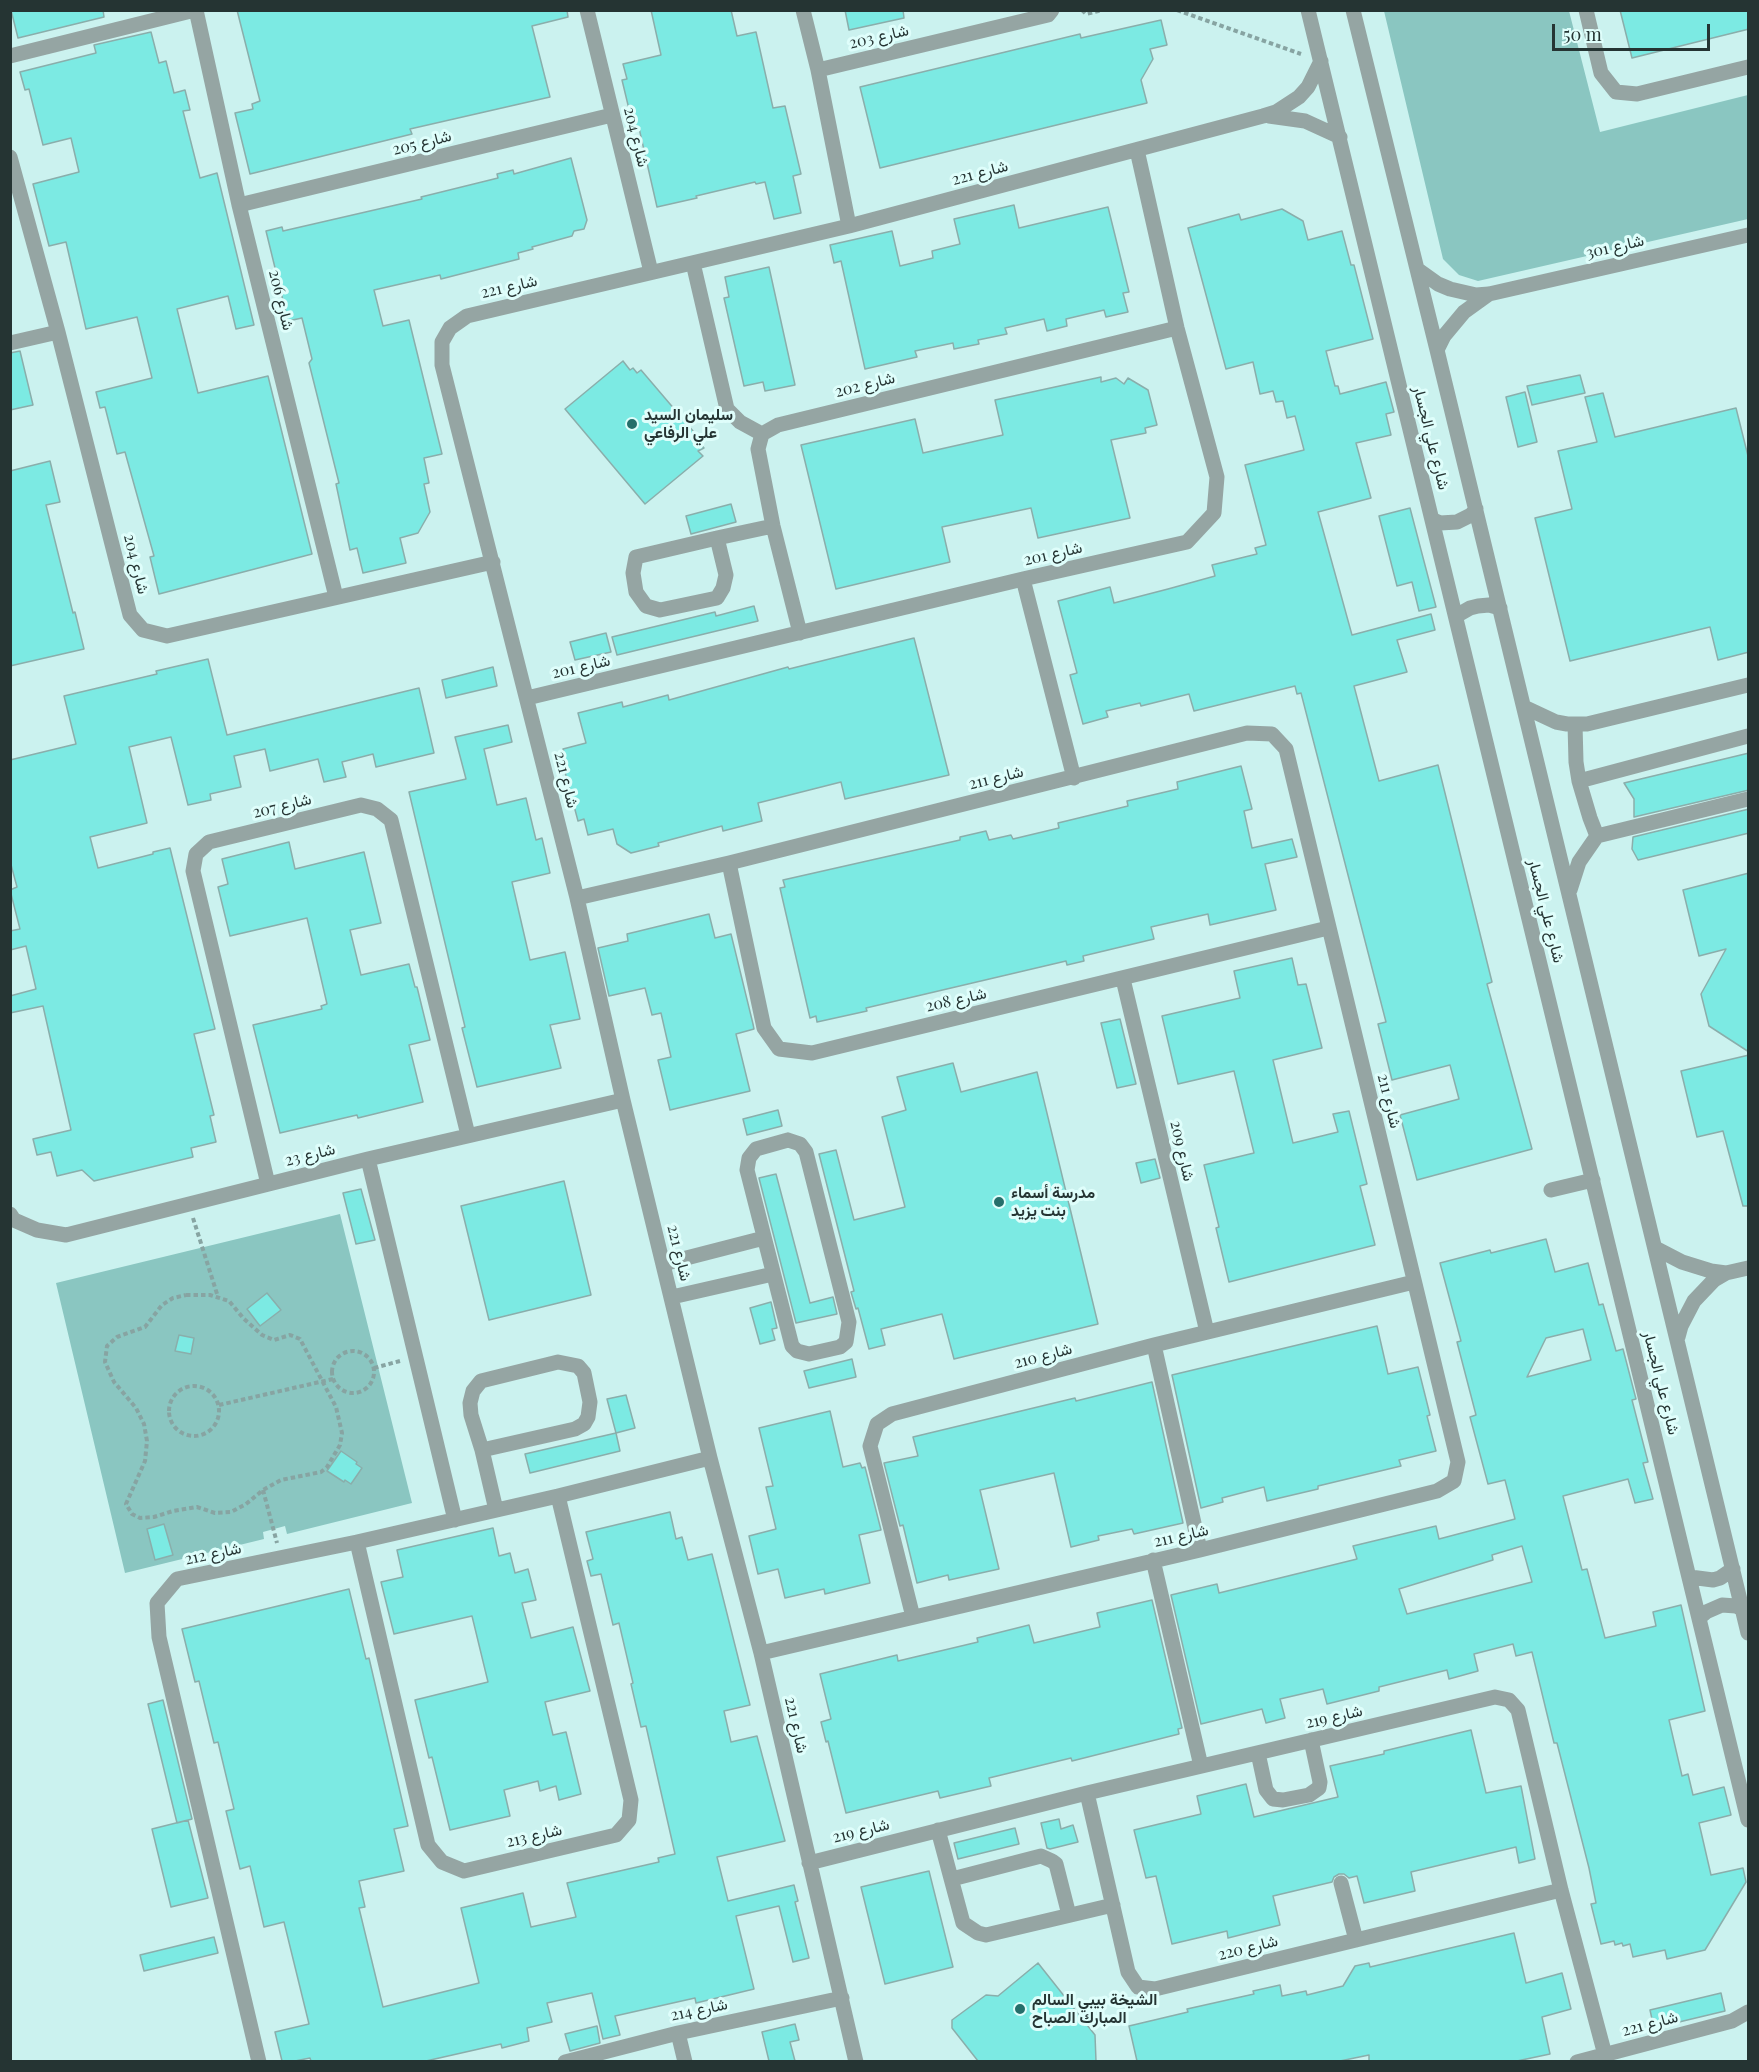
<!DOCTYPE html>
<meta charset="utf-8">
<style>
body{margin:0}
#map{position:relative;width:1759px;height:2072px;overflow:hidden;background:#cbf2ef;font-family:"Playfair Display",serif}
canvas{display:block}
.frame{position:absolute;inset:0;border:12px solid #253433;pointer-events:none}
.scale{position:absolute;left:1552px;top:24px;width:158px;height:27px;box-sizing:border-box;border:3px solid #253433;border-top:0;padding-left:8px;font-size:18px;line-height:21px;white-space:nowrap;color:#253433;-webkit-text-stroke:4px #dffefb;paint-order:stroke}
</style>
<div id="map">
<canvas width="1759" height="2072"></canvas>
<div class="frame"></div>
<div class="scale">50 m</div>
</div>
<script>
const ctx = document.querySelector('canvas').getContext('2d');
ctx.lineJoin = 'round';
function fill(path, color) { ctx.fillStyle = color; ctx.fill(path, 'evenodd'); }
const shape = rows => new Path2D(rows.map(r => 'M' + r).join(''));
function strokePath(path, color, width, dash) { ctx.strokeStyle = color; ctx.lineWidth = width; ctx.lineCap = dash ? 'butt' : 'round'; ctx.setLineDash(dash || []); ctx.stroke(path); }
function drawText(font, color, halo, rows, align = 'center') {
  ctx.font = font + ' "Playfair Display",Vazirmatn,serif'; ctx.lineWidth = 6; ctx.setLineDash([]); ctx.textBaseline = 'middle'; ctx.strokeStyle = halo; ctx.fillStyle = color; for (const [text, x, y, turn = 0] of rows) {
    ctx.save(); ctx.translate(x, y); ctx.rotate((+turn || 0) * Math.PI / 180); ctx.textAlign = isNaN(turn) ? turn : align; if (halo) ctx.strokeText(text, 0, 0); ctx.fillText(text, 0, 0); ctx.restore();
  }
}
const green = shape([
 [1384,11,1569,11,1600,132,1748,95,1748,219,1478,281,1459,275,1443,259],
 [340,1214,412,1503,287,1534,285,1526,263,1532,264,1539,125,1573,56,1283]
]);
const building = shape([
 [11,10,103,10,104,17,18,38,11,10],
 [237,10,567,10,568,17,532,26,550,97,410,129,412,134,250,174,235,113,253,109,252,104,260,101,237,10],
 [651,10,731,10,737,36,756,32,773,108,785,106,801,174,793,176,801,213,774,219,765,182,756,184,755,182,696,196,697,198,657,207,639,128,634,130,622,80,627,79,623,64,661,55,651,10],
 [845,10,903,10,904,18,849,30,845,10],
 [1620,10,1749,10,1749,29,1632,58,1620,10],
 [1161,20,1167,45,1150,49,1153,59,1141,80,1147,103,880,168,860,87,1080,34,1081,38,1161,20],
 [151,32,159,63,166,61,174,93,185,90,190,110,183,111,200,178,217,173,254,325,236,329,228,296,177,309,198,393,268,376,312,554,159,594,150,557,154,556,125,452,117,454,105,407,100,408,96,392,152,378,137,317,86,329,66,242,49,246,33,184,79,172,71,138,43,145,29,89,25,90,20,72,96,53,94,45,151,32],
 [571,158,587,220,584,229,574,231,572,236,532,247,533,249,518,253,519,259,441,279,440,275,374,290,383,326,409,320,442,454,424,458,429,483,424,484,430,512,418,533,400,538,406,563,363,573,357,548,350,550,336,484,339,483,309,363,312,359,302,318,288,321,266,231,282,227,283,231,422,199,421,197,498,178,497,174,513,170,514,174,571,158],
 [1014,205,1019,228,1108,207,1129,292,1123,293,1128,312,1106,317,1104,310,1066,319,1067,326,1047,331,1044,319,1005,328,1007,334,978,340,979,344,954,349,953,343,915,351,917,357,865,369,841,261,834,263,830,245,892,231,900,266,933,258,932,251,960,244,954,219,1014,205],
 [1282,209,1303,221,1308,240,1342,231,1351,265,1354,265,1373,339,1326,351,1335,386,1338,386,1340,394,1386,382,1394,412,1386,414,1391,435,1356,443,1371,498,1318,512,1352,635,1431,614,1435,630,1397,640,1407,672,1354,686,1379,781,1438,765,1492,982,1487,984,1532,1149,1417,1180,1400,1115,1459,1099,1450,1065,1392,1080,1378,1024,1386,1022,1301,693,1297,694,1295,686,1194,711,1189,694,1141,706,1140,703,1106,711,1108,717,1083,724,1070,675,1077,673,1058,601,1110,587,1114,603,1168,589,1215,576,1212,565,1257,554,1255,548,1266,545,1245,465,1304,450,1295,416,1287,418,1283,401,1276,402,1273,391,1260,394,1253,362,1226,369,1188,228,1239,214,1241,220,1282,209],
 [769,267,795,385,765,391,763,382,744,386,724,298,729,297,725,277,769,267],
 [20,351,33,405,10,410,10,353,20,351],
 [623,361,630,370,633,368,637,373,641,370,699,438,697,440,704,448,698,451,703,456,645,504,565,409,623,361],
 [1580,375,1585,393,1532,405,1527,386,1580,375],
 [1101,377,1101,382,1116,378,1124,384,1128,378,1148,390,1157,425,1145,428,1146,433,1111,440,1130,518,1038,538,1031,508,942,527,950,562,836,589,801,445,915,419,923,453,1003,435,995,400,1101,377],
 [1525,392,1537,442,1518,447,1506,397,1525,392],
 [1603,393,1615,437,1736,408,1749,460,1749,652,1718,660,1710,627,1570,661,1535,518,1572,509,1558,451,1597,442,1585,397,1603,393],
 [50,461,60,502,46,505,73,613,75,612,84,649,10,666,10,471,50,461],
 [731,504,736,522,691,534,686,516,731,504],
 [1410,508,1436,607,1419,611,1412,582,1397,586,1379,516,1410,508],
 [754,606,758,621,617,655,612,637,715,612,716,616,754,606],
 [606,633,611,652,575,660,570,642,606,633],
 [914,638,949,775,845,799,841,782,758,803,762,821,723,831,722,826,658,843,659,846,631,853,617,844,613,829,588,835,584,819,578,821,565,772,568,771,563,749,586,743,578,713,622,702,623,707,668,695,669,700,788,667,789,669,914,638],
 [208,659,227,735,419,688,434,753,376,767,373,754,342,762,346,777,324,782,318,759,270,771,265,749,234,756,241,787,210,794,211,800,188,805,171,737,129,747,147,823,90,837,98,868,153,854,153,852,170,848,215,1029,194,1034,214,1115,210,1116,216,1142,191,1148,193,1157,94,1181,82,1170,57,1176,51,1152,37,1155,33,1139,71,1130,43,1006,10,1013,10,996,36,989,26,946,10,950,10,931,20,929,10,890,17,887,10,861,10,760,76,744,64,696,157,674,156,671,208,659],
 [493,667,497,686,446,698,442,680,493,667],
 [508,725,512,742,484,749,497,805,526,798,536,840,542,838,550,873,512,882,530,960,565,952,580,1019,550,1025,561,1068,477,1087,462,1028,465,1027,409,792,466,779,455,737,508,725],
 [1749,753,1749,790,1634,817,1634,799,1624,783,1749,753],
 [1241,766,1252,809,1244,811,1252,848,1292,839,1297,857,1265,864,1276,910,1210,925,1208,914,1151,927,1154,939,1083,956,1084,961,1067,965,1066,961,866,1008,867,1011,817,1022,816,1016,810,1018,780,888,785,887,783,880,960,840,960,837,986,831,989,840,1011,835,1013,839,1059,828,1058,823,1128,806,1127,801,1178,789,1177,782,1241,766],
 [1749,809,1749,833,1638,860,1632,849,1633,837,1749,809],
 [289,842,295,869,364,852,381,923,350,930,361,975,409,964,415,987,417,987,430,1040,409,1045,423,1102,358,1118,357,1115,280,1133,253,1025,322,1009,321,1006,327,1004,307,918,230,936,218,887,228,884,222,859,289,842],
 [1749,873,1749,1052,1709,1026,1701,994,1726,949,1699,956,1683,890,1749,873],
 [709,914,715,938,731,934,753,1024,754,1029,736,1034,750,1091,670,1110,658,1060,671,1057,661,1013,652,1015,645,988,609,996,598,948,628,941,627,934,709,914],
 [1292,958,1298,985,1306,984,1322,1048,1273,1060,1293,1143,1338,1132,1333,1114,1349,1111,1367,1184,1360,1186,1375,1245,1229,1282,1216,1228,1219,1227,1204,1165,1254,1153,1234,1071,1178,1084,1162,1016,1240,998,1234,971,1292,958],
 [1120,1019,1136,1084,1117,1088,1101,1023,1120,1019],
 [1749,1055,1749,1206,1743,1206,1723,1131,1697,1137,1681,1071,1749,1055],
 [953,1063,961,1092,1037,1072,1098,1324,954,1359,942,1314,881,1329,885,1345,869,1349,858,1308,856,1309,851,1292,854,1291,819,1154,836,1150,854,1220,905,1207,882,1117,906,1110,897,1077,953,1063],
 [778,1110,782,1126,747,1135,743,1119,778,1110],
 [1155,1159,1160,1178,1141,1183,1136,1163,1155,1159],
 [776,1174,810,1303,833,1297,837,1314,796,1323,759,1178,776,1174],
 [564,1181,591,1295,489,1320,461,1206,564,1181],
 [361,1189,375,1240,356,1244,343,1193,361,1189],
 [1546,1239,1555,1272,1588,1263,1599,1305,1603,1304,1616,1351,1623,1349,1636,1399,1632,1400,1648,1462,1643,1463,1653,1499,1635,1503,1628,1479,1563,1496,1582,1570,1587,1569,1605,1638,1656,1626,1653,1612,1681,1605,1705,1711,1669,1720,1682,1776,1688,1774,1693,1795,1724,1787,1731,1815,1699,1823,1711,1875,1743,1868,1746,1882,1705,1950,1667,1959,1665,1950,1633,1957,1630,1944,1623,1946,1622,1943,1615,1945,1614,1941,1601,1944,1591,1904,1596,1903,1589,1868,1557,1743,1554,1743,1532,1652,1516,1656,1513,1644,1474,1654,1478,1671,1449,1679,1447,1670,1379,1687,1379,1691,1327,1704,1323,1689,1280,1699,1285,1718,1266,1723,1262,1709,1201,1724,1171,1595,1217,1584,1219,1593,1357,1559,1353,1546,1436,1526,1439,1539,1515,1519,1505,1480,1488,1484,1470,1417,1476,1415,1457,1342,1461,1341,1440,1263,1490,1250,1491,1253,1546,1239],
 [1583,1329,1591,1360,1527,1377,1546,1338,1583,1329],
 [1522,1546,1532,1582,1407,1614,1399,1589,1493,1560,1492,1555,1522,1546],
 [267,1293,281,1310,260,1326,247,1309,267,1293],
 [771,1302,777,1328,772,1329,775,1340,760,1344,750,1308,771,1302],
 [1377,1326,1388,1374,1418,1367,1430,1415,1427,1416,1436,1451,1399,1460,1401,1466,1318,1486,1318,1489,1267,1501,1264,1487,1222,1498,1223,1502,1201,1508,1172,1375,1377,1326],
 [179,1335,194,1338,191,1354,175,1351,179,1335],
 [852,1359,856,1377,809,1388,804,1371,852,1359],
 [1152,1382,1183,1523,1134,1534,1132,1529,1098,1536,1099,1540,1071,1547,1054,1473,980,1490,999,1569,949,1580,948,1575,917,1583,903,1525,900,1526,884,1463,918,1456,913,1437,1075,1398,1076,1401,1152,1382],
 [626,1395,635,1428,616,1433,607,1399,626,1395],
 [830,1411,843,1467,860,1463,862,1468,865,1467,881,1530,859,1535,870,1583,825,1594,824,1589,785,1598,778,1569,758,1574,749,1536,776,1529,766,1487,773,1486,759,1428,830,1411],
 [616,1433,620,1451,530,1473,525,1454,616,1433],
 [341,1451,357,1462,356,1464,362,1468,351,1484,345,1480,344,1482,327,1471,341,1451],
 [670,1512,676,1539,682,1537,688,1560,712,1554,750,1705,724,1711,731,1742,757,1736,785,1841,717,1857,728,1901,794,1885,798,1901,795,1902,809,1958,793,1962,779,1906,736,1916,754,1989,696,2003,695,1998,615,2016,620,2035,603,2039,592,1993,547,2003,552,2022,527,2028,529,2041,502,2048,501,2044,426,2061,311,2061,310,2058,295,2061,282,2061,275,2032,309,2024,284,1922,264,1927,250,1866,240,1869,226,1811,234,1809,218,1742,214,1743,199,1681,195,1682,182,1629,349,1589,366,1659,369,1658,408,1826,394,1829,404,1871,359,1881,365,1907,359,1908,383,2007,479,1983,461,1908,523,1893,531,1927,576,1917,567,1883,659,1862,658,1858,675,1854,646,1726,641,1727,631,1684,633,1683,619,1623,613,1625,601,1574,591,1576,587,1561,593,1559,586,1532,670,1512],
 [164,1524,173,1555,155,1560,147,1529,164,1524],
 [493,1528,499,1556,510,1553,515,1573,528,1569,536,1600,522,1603,531,1638,573,1627,590,1691,545,1702,553,1735,566,1732,581,1794,559,1800,556,1786,540,1791,538,1781,504,1790,510,1816,450,1830,432,1757,429,1758,415,1700,488,1682,472,1616,394,1634,381,1582,403,1577,397,1550,493,1528],
 [1152,1600,1182,1728,1178,1729,1179,1734,1072,1761,1071,1758,989,1778,991,1786,940,1798,938,1791,846,1813,828,1741,826,1742,821,1722,831,1719,820,1674,897,1655,898,1661,978,1642,977,1638,1029,1625,1034,1643,1100,1627,1097,1613,1152,1600],
 [163,1700,192,1819,177,1823,148,1704,163,1700],
 [1471,1730,1486,1793,1521,1786,1535,1859,1519,1863,1516,1847,1411,1872,1415,1891,1364,1903,1357,1876,1349,1878,1344,1874,1339,1874,1334,1877,1332,1882,1273,1896,1280,1925,1228,1938,1227,1931,1172,1944,1156,1876,1146,1878,1134,1830,1201,1814,1197,1796,1246,1784,1254,1817,1338,1797,1330,1766,1384,1754,1384,1751,1471,1730],
 [1059,1819,1061,1829,1073,1825,1078,1842,1050,1849,1047,1848,1041,1823,1059,1819],
 [188,1820,208,1898,171,1907,152,1829,188,1820],
 [1015,1828,1019,1844,958,1859,954,1843,1015,1828],
 [929,1871,953,1967,885,1984,861,1887,929,1871],
 [1514,1933,1526,1983,1562,1973,1571,2009,1542,2017,1550,2054,1517,2061,1369,2061,1369,2055,1340,2061,1137,2061,1129,2026,1188,2012,1187,2009,1254,1994,1253,1991,1280,1985,1282,1996,1306,1991,1307,1995,1343,1986,1355,1966,1369,1963,1370,1967,1514,1933],
 [214,1937,218,1953,144,1971,140,1955,214,1937],
 [1038,1963,1095,2035,1096,2061,978,2061,952,2028,952,2020,986,1995,998,1996,1038,1963],
 [1721,1993,1725,2011,1654,2028,1650,2010,1721,1993],
 [795,2024,799,2040,790,2042,795,2061,769,2061,762,2032,795,2024],
 [597,2026,600,2043,570,2051,565,2034,597,2026]
]);
const path = shape([
 [1082,10,1086,14,1103,10],
 [1177,10,1301,54],
 [193,1218,218,1297],
 [186,1295,210,1295,229,1301,244,1319,262,1335,274,1340,290,1335,300,1339,336,1407,342,1433,340,1445,327,1467,321,1472,281,1480,263,1490,246,1504,231,1512,215,1513,197,1507,173,1511,154,1517,140,1518,132,1514,126,1504,145,1461,147,1441,144,1424,136,1408,114,1382,105,1362,107,1346,117,1337,145,1327,162,1305,173,1298,186,1295],
 '332 1372a21 21 0 1 1 42 0a21 21 0 1 1-42 0Z',
 [374,1368,400,1361],
 '169 1411a25 25 0 1 1 50 0a25 25 0 1 1-50 0Z',
 [219,1405,333,1379],
 [263,1490,277,1543]
]);
const minor = shape([
 [196,10,239,205,336,597],
 [587,10,651,272],
 [803,10,818,70,849,226],
 [1308,10,1748,1820],
 [1353,10,1437,350,1748,1633],
 [1586,10,1601,73,1616,92,1637,94,1748,67],
 [10,56,195,10],
 [818,70,1048,15,1052,10],
 [1269,116,1305,121,1340,137],
 [10,157,58,332,130,615,143,630,167,636,493,562],
 [239,205,612,115],
 [693,263,727,409,740,422,762,434],
 [1417,269,1438,284,1450,289,1476,295,1489,294,1748,235],
 [10,343,58,332],
 [1437,350,1444,336,1464,312,1489,294],
 [1433,520,1440,523,1457,522,1471,515,1476,509],
 [717,538,726,575,723,588,717,598,660,610,646,606,636,592,633,573,636,557,717,538,773,526],
 [1023,579,1074,778],
 [1456,616,1470,608,1478,606,1489,605,1500,608],
 [800,633,773,526,758,449,762,434,778,425,1177,328],
 [527,698,1023,579,1187,542,1214,513,1217,477,1177,328,1137,150],
 [1524,707,1556,722,1567,724,1587,724,1748,685],
 [1575,724,1576,762,1579,781,1590,818,1597,836],
 [1579,781,1748,736],
 [729,863,764,1028,779,1049,812,1053,1328,928],
 [1570,890,1579,862,1597,836,1748,799],
 [577,898,729,863,1247,733,1272,734,1286,749,1458,1462,1454,1481,1437,1491,1200,1550,761,1653],
 [1123,979,1207,1332],
 [788,1140,800,1144,806,1152,849,1322,846,1342,840,1347,809,1354,797,1351,792,1346,747,1170,749,1158,756,1149,788,1140],
 [368,1159,455,1520],
 [268,1184,193,871,196,854,209,842,361,805,377,809,391,820,468,1135],
 [1551,1190,1593,1180],
 [10,1214,14,1220,37,1230,66,1235,368,1159,623,1100],
 [1655,1248,1682,1262,1711,1271,1726,1273,1748,1268],
 [663,1264,764,1238],
 [672,1297,773,1274],
 [1678,1337,1681,1326,1694,1301,1714,1280,1726,1273],
 [1154,1345,1200,1550],
 [482,1450,575,1429,584,1424,588,1417,590,1402,584,1373,578,1366,558,1362,481,1381,473,1391,470,1403,471,1415,482,1450,496,1510],
 [357,1542,428,1845,442,1862,464,1871,616,1835,629,1820,631,1800,558,1496],
 [1153,1560,1201,1766],
 [1690,1577,1713,1580,1720,1578,1733,1569],
 [913,1617,870,1446,877,1424,892,1414,1154,1345,1414,1282],
 [1699,1618,1706,1612,1722,1605,1736,1606,1743,1609],
 [1258,1753,1266,1790,1273,1799,1283,1800,1309,1795,1319,1788,1320,1782,1311,1740],
 [1087,1793,1128,1972,1138,1987,1155,1989,1561,1890],
 [938,1830,963,1923,978,1933,986,1935,1113,1905],
 [809,1863,1087,1793,1495,1697,1509,1700,1518,1710,1561,1890,1605,2055],
 [952,1879,1041,1856,1052,1861,1056,1864,1069,1915],
 [1341,1883,1356,1940],
 [678,2033,685,2062],
 [259,2062,159,1637,157,1603,177,1579,357,1542,558,1496,710,1458],
 [565,2062,678,2033,842,1998],
 [856,2062,761,1653,710,1458,623,1100,577,898,442,365,442,342,450,328,467,316,849,226,1263,116,1276,112,1299,97,1308,87,1321,61],
 [1577,2062,1732,2021,1748,2012]
]);
const markers = [
 [632,424,6,"#256f6b"],
 [999,1202,6,"#256f6b"],
 [1020,2009,6,"#256f6b"]
];
const streetNames = [
 ["شارع 203",879,37,-13],
 ["شارع 204",636,137,76],
 ["شارع 205",422,143,-14],
 ["شارع 221",980,173,-15],
 ["شارع 301",1615,247,-13],
 ["شارع 221",509,287,-13],
 ["شارع 206",281,300,76],
 ["شارع 202",865,385,-14],
 ["شارع علي الجسار",1431,438,76],
 ["شارع 201",1053,554,-13],
 ["شارع 204",136,564,76],
 ["شارع 201",581,667,-13],
 ["شارع 211",996,778,-14],
 ["شارع 221",566,780,76],
 ["شارع 207",282,806,-14],
 ["شارع علي الجسار",1546,911,76],
 ["شارع 208",956,1000,-13],
 ["شارع 211",1389,1101,76],
 ["شارع 209",1182,1151,77],
 ["شارع 23",310,1155,-14],
 ["شارع 221",679,1253,76],
 ["شارع 210",1043,1356,-15],
 ["شارع علي الجسار",1661,1383,76],
 ["شارع 211",1181,1536,-13],
 ["شارع 212",213,1554,-12],
 ["شارع 219",1334,1717,-13],
 ["شارع 221",796,1725,77],
 ["شارع 219",861,1831,-14],
 ["شارع 213",534,1836,-13],
 ["شارع 220",1248,1948,-14],
 ["شارع 214",699,2010,-12],
 ["شارع 221",1650,2024,-15]
];
const poiNames = [
 ["سليمان السيد",644,415],
 ["علي الرفاعي",644,433],
 ["مدرسة أسماء",1011,1193],
 ["بنت يزيد",1011,1211],
 ["الشيخة بيبي السالم",1032,2000],
 ["المبارك الصباح",1032,2018]
];
fill(green, '#8ac6c1');
fill(building, '#7ceae3');
strokePath(building, '#8aaeab', 1.5);
strokePath(path, '#87a4a2', 4, [4.5, 3]);
strokePath(minor, '#95a5a3', 15);
for (const [x, y, r, color] of markers) { const dot = new Path2D(); dot.arc(x, y, r, 0, 2 * Math.PI); ctx.fillStyle = color; ctx.fill(dot); strokePath(dot, '#dffefb', 2); }
drawText('16px', '#253433', '#dffefb', streetNames);
drawText('bold 16px', '#253433', '#dffefb', poiNames, 'left');
</script>
